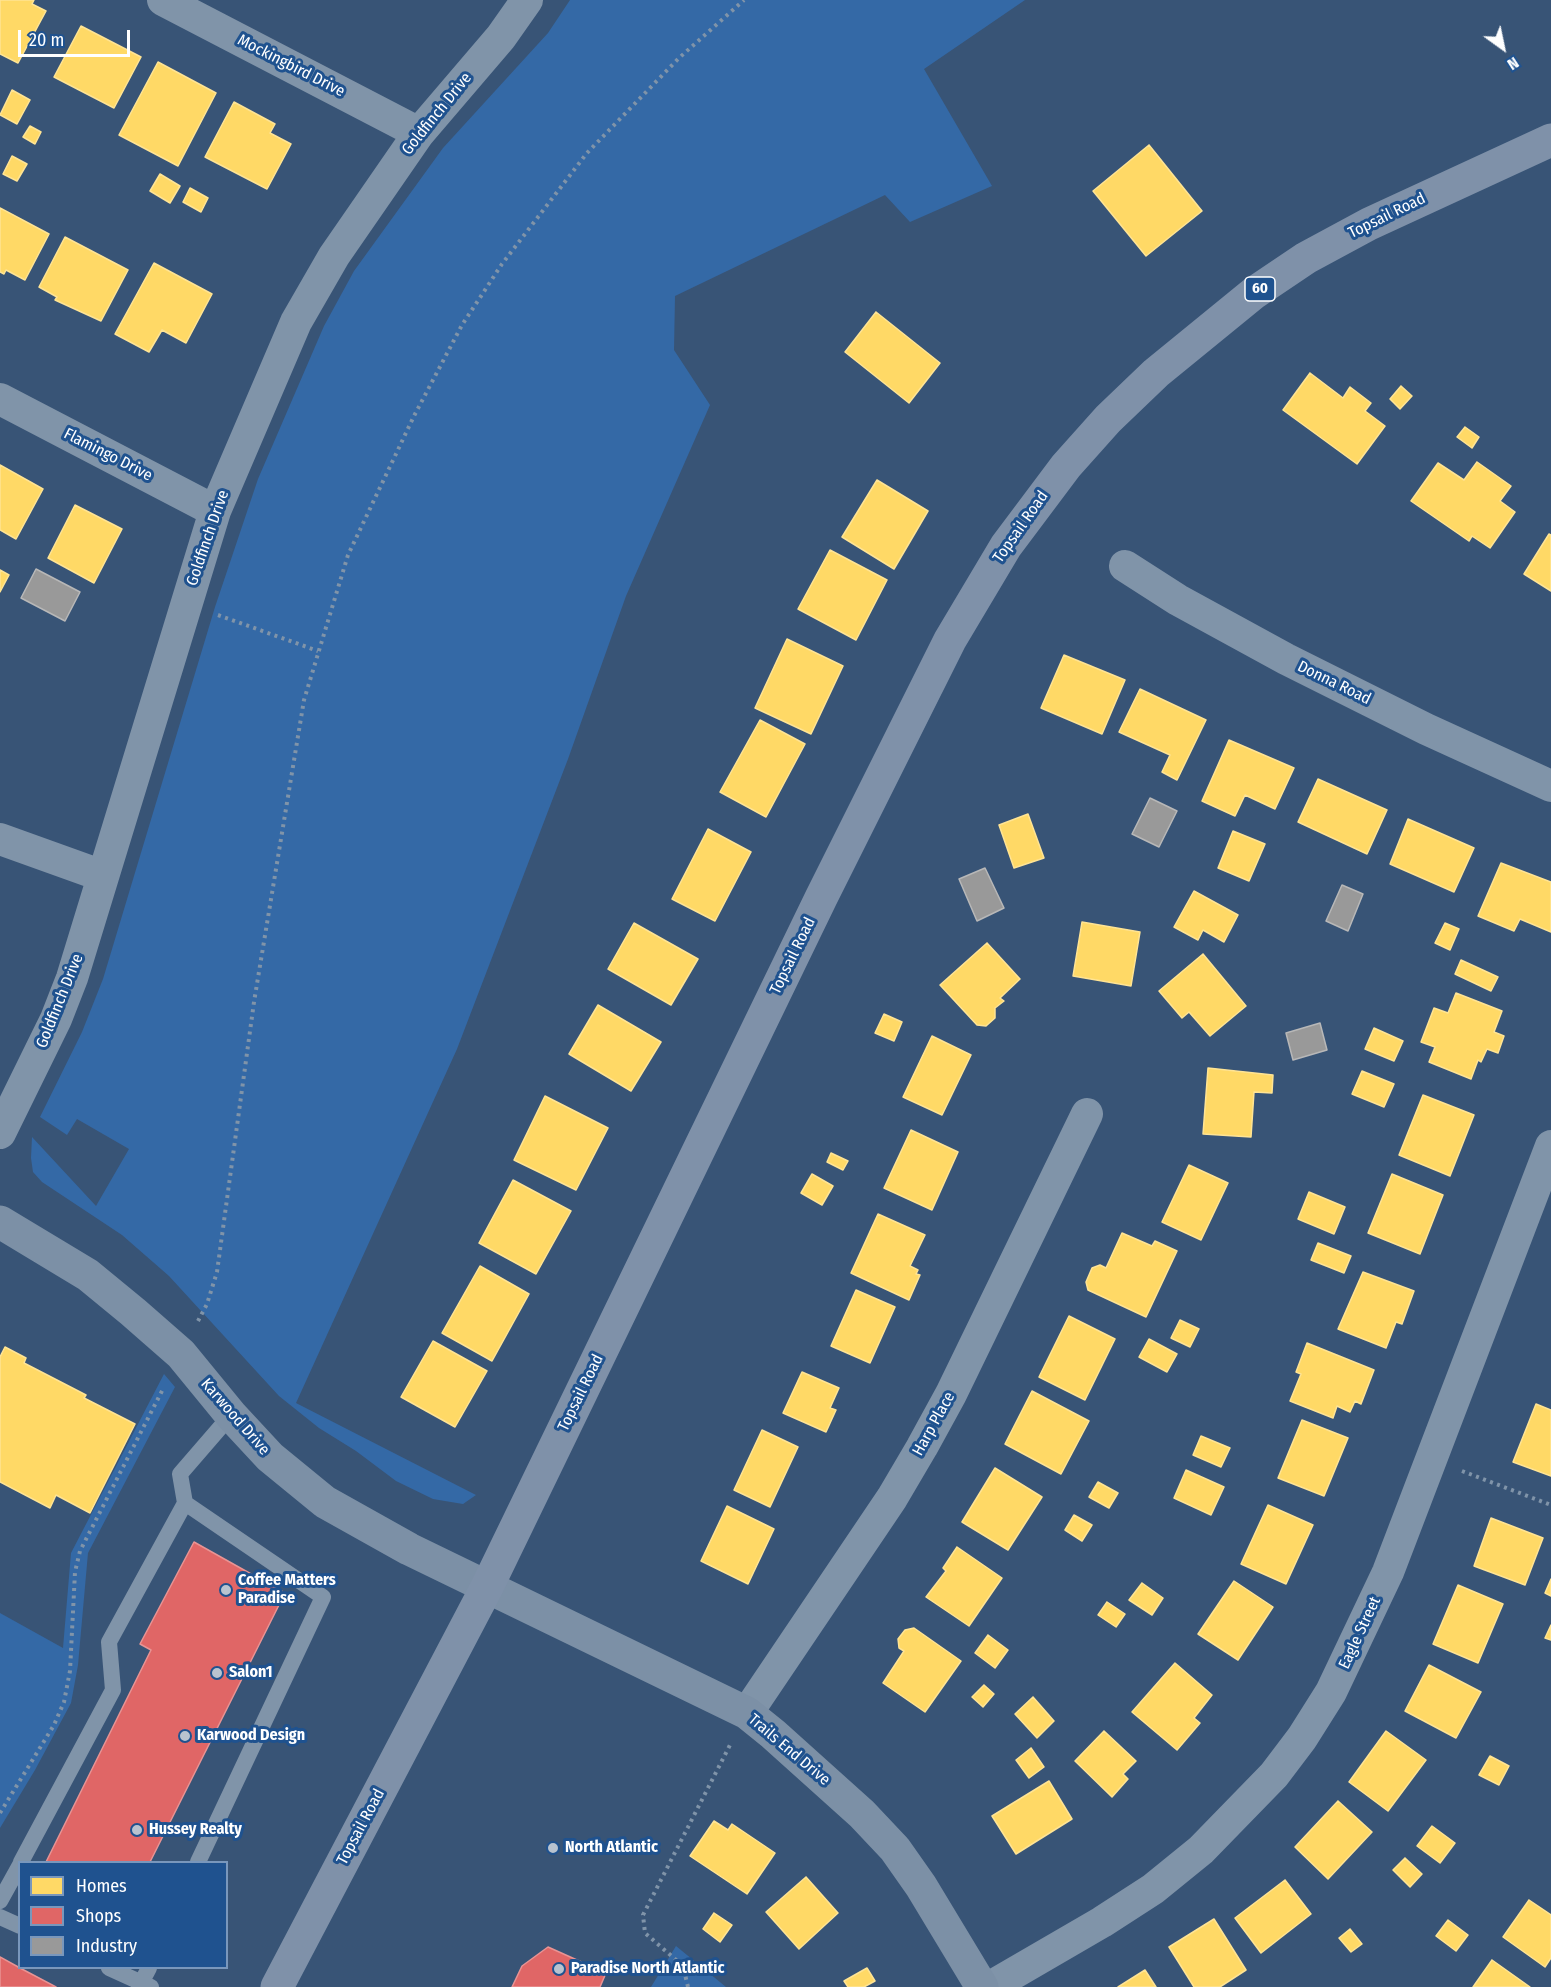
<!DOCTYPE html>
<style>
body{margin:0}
#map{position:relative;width:1551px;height:1987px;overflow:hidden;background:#385476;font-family:"Fira Sans Condensed",sans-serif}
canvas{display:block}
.legend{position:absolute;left:18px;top:1861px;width:210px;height:108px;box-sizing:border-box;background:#1f528f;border:2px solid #7997bc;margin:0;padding:8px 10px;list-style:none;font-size:18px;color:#fff}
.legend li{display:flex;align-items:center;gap:12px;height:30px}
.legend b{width:30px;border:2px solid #7997bc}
.north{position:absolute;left:1473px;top:18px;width:60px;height:60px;-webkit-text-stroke:4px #1f528f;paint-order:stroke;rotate:147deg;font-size:16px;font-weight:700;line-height:24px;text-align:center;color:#fff}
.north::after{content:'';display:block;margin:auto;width:21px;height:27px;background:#fff;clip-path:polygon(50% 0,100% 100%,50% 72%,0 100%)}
.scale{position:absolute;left:18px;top:30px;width:112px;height:27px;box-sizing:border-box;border:3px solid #fff;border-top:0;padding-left:8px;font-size:18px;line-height:21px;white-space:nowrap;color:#fff;-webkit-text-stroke:4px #1f528f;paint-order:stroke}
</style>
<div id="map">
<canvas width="1551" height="1987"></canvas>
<ul class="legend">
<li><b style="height:16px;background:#ffd966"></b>Homes</li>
<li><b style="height:16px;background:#e06666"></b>Shops</li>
<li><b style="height:16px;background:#999"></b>Industry</li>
</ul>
<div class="north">N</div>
<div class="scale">20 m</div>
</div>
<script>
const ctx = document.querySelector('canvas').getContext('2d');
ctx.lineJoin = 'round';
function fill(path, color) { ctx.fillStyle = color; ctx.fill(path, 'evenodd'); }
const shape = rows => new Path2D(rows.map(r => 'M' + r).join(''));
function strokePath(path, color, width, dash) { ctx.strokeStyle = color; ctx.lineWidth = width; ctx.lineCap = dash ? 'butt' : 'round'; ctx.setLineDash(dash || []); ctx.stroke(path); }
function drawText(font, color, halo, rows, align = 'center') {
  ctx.font = font + ' "Fira Sans Condensed",sans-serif'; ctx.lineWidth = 6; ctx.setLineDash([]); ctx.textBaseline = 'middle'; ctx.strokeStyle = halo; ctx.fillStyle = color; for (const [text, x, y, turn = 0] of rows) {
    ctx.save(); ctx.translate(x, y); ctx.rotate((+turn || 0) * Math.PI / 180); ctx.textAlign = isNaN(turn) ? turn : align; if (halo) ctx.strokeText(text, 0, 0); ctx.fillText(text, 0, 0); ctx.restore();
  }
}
const green = shape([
 [570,0,1025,0,924,69,992,186,910,222,885,195,675,296,674,350,710,405,626,596,568,759,457,1049,296,1403,476,1495,463,1504,433,1499,396,1481,356,1451,319,1428,279,1396,169,1276,122,1235,42,1182,33,1172,31,1158,32,1137,96,1206,129,1149,77,1119,67,1135,40,1117,82,1032,103,979,215,607,258,479,324,326,354,271,443,148,548,33],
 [164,1374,175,1387,88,1553,78,1665,71,1703,35,1770,0,1828,0,1613,63,1648,71,1553],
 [676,1946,726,1987,651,1987]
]);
const homes = shape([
 [0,0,34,0,32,4,46,11,18,63,0,54,0,0],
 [81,26,141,57,114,108,54,77,81,26],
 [158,62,216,93,178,166,119,135,158,62],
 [12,90,30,100,17,124,0,115,12,90],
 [234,102,275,124,270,133,291,144,267,189,205,157,234,102],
 [30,126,41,132,35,144,23,137,30,126],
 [1149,145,1202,211,1146,256,1093,191,1149,145],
 [12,156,27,164,17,181,3,174,12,156],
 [160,174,180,186,170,203,150,191,160,174],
 [190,188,208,198,201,212,183,202,190,188],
 [0,208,49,234,25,280,6,270,4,274,0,272,0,208],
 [65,237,128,270,101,321,55,300,57,297,39,287,65,237],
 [154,263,212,294,186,343,162,330,149,352,115,334,154,263],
 [876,312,940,363,909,403,845,352,876,312],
 [1310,373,1343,398,1350,387,1371,403,1365,411,1385,426,1357,464,1283,410,1310,373],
 [1401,386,1412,396,1400,409,1390,399,1401,386],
 [1465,427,1479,437,1472,448,1457,437,1465,427],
 [1477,462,1511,486,1500,501,1515,512,1490,548,1472,536,1469,541,1411,501,1438,463,1464,480,1477,462],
 [0,465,43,489,16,539,0,530,0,465],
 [877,480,928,511,894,569,842,537,877,480],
 [75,505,122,529,94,583,48,558,75,505],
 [1549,534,1551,535,1551,591,1524,574,1549,534],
 [830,550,887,580,856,640,798,609,830,550],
 [0,570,9,575,0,592,0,570],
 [787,639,843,666,811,734,755,708,787,639],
 [1064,655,1125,680,1102,734,1041,708,1064,655],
 [1140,689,1206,720,1177,780,1162,772,1170,755,1119,732,1140,689],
 [760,720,805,744,766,817,720,792,760,720],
 [1229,740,1294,768,1275,809,1245,795,1235,816,1202,801,1229,740],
 [1318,779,1387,810,1367,854,1298,822,1318,779],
 [1028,814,1044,858,1014,868,999,825,1028,814],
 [1408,819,1474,848,1454,892,1390,864,1408,819],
 [708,829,751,852,715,921,672,899,708,829],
 [1233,831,1265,844,1249,881,1218,868,1233,831],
 [1501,863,1551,882,1551,932,1520,919,1514,931,1478,916,1501,863],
 [1194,891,1238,915,1224,942,1203,930,1198,940,1174,927,1194,891],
 [1082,922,1140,932,1131,986,1073,976,1082,922],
 [634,923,698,959,671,1005,608,969,634,923],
 [1445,923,1459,929,1450,950,1435,943,1445,923],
 [987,943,1020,979,1000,998,1004,1001,995,1008,995,1018,986,1026,977,1025,940,985,987,943],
 [1203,954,1246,1006,1210,1036,1189,1012,1182,1018,1159,991,1203,954],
 [1461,960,1498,977,1491,991,1455,974,1461,960],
 [1456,993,1502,1011,1494,1032,1504,1036,1498,1053,1487,1049,1481,1062,1478,1060,1471,1079,1429,1062,1435,1047,1421,1042,1434,1008,1448,1013,1456,993],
 [598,1005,661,1042,631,1091,569,1054,598,1005],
 [884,1014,902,1022,894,1041,875,1033,884,1014],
 [1374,1028,1403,1041,1394,1061,1365,1049,1374,1028],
 [932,1036,971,1055,942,1115,903,1097,932,1036],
 [1208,1068,1273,1075,1272,1093,1254,1092,1251,1137,1203,1134,1208,1068],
 [1362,1071,1394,1084,1384,1107,1352,1094,1362,1071],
 [1423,1095,1474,1115,1450,1176,1399,1155,1423,1095],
 [545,1096,608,1128,576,1190,514,1160,545,1096],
 [911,1130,958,1152,932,1210,884,1188,911,1130],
 [831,1153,848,1161,843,1170,827,1162,831,1153],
 [1189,1165,1228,1183,1201,1240,1162,1222,1189,1165],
 [812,1174,833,1186,822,1205,801,1193,812,1174],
 [1392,1174,1443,1195,1420,1254,1368,1233,1392,1174],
 [513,1180,571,1211,536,1274,479,1243,513,1180],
 [1309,1192,1345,1207,1334,1234,1298,1219,1309,1192],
 [878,1214,925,1235,910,1266,918,1270,916,1274,920,1275,909,1300,851,1273,878,1214],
 [1122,1233,1152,1246,1155,1241,1177,1251,1146,1317,1088,1290,1086,1282,1092,1268,1100,1265,1106,1268,1122,1233],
 [1318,1243,1351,1256,1344,1273,1311,1260,1318,1243],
 [480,1266,529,1294,492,1361,442,1333,480,1266],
 [1363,1272,1414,1291,1402,1324,1396,1322,1386,1348,1338,1329,1363,1272],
 [856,1290,895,1307,870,1363,831,1346,856,1290],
 [1069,1316,1115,1339,1085,1400,1039,1377,1069,1316],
 [1180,1320,1199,1329,1190,1347,1171,1338,1180,1320],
 [1149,1339,1177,1354,1167,1372,1139,1357,1149,1339],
 [433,1341,487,1371,455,1427,401,1397,433,1341],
 [1307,1343,1374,1370,1361,1404,1355,1401,1350,1412,1337,1406,1333,1418,1290,1401,1301,1374,1296,1372,1307,1343],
 [5,1347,26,1358,24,1363,86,1395,84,1398,135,1424,90,1513,56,1495,50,1508,0,1482,0,1357,5,1347],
 [802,1372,839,1388,830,1408,836,1410,826,1432,783,1413,802,1372],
 [1032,1391,1089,1421,1061,1474,1005,1444,1032,1391],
 [1536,1404,1551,1410,1551,1476,1513,1462,1536,1404],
 [1302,1420,1348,1438,1324,1496,1278,1478,1302,1420],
 [762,1430,798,1447,770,1507,734,1490,762,1430],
 [1201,1436,1230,1448,1221,1467,1193,1455,1201,1436],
 [995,1468,1042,1497,1008,1550,962,1522,995,1468],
 [1186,1470,1224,1487,1211,1515,1174,1498,1186,1470],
 [1098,1482,1118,1493,1109,1508,1089,1497,1098,1482],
 [1268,1505,1313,1525,1286,1584,1241,1564,1268,1505],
 [727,1506,774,1529,748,1584,701,1561,727,1506],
 [1074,1515,1092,1525,1082,1541,1065,1530,1074,1515],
 [1491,1518,1543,1538,1525,1585,1474,1566,1491,1518],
 [957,1547,1002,1578,969,1626,926,1597,946,1571,943,1568,957,1547],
 [1551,1579,1551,1596,1545,1593,1551,1579],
 [1234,1581,1273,1607,1238,1660,1198,1634,1234,1581],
 [1142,1583,1163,1598,1152,1615,1129,1600,1142,1583],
 [1458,1585,1503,1604,1478,1663,1433,1644,1458,1585],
 [1107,1602,1125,1614,1116,1627,1098,1615,1107,1602],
 [1551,1625,1551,1640,1545,1638,1551,1625],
 [914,1628,961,1661,925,1712,883,1683,904,1651,899,1648,898,1639,905,1630,914,1628],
 [988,1635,1008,1650,995,1668,975,1653,988,1635],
 [1175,1663,1212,1695,1194,1718,1200,1723,1177,1750,1132,1712,1175,1663],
 [1429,1665,1481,1692,1456,1738,1405,1711,1429,1665],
 [984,1685,994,1694,983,1707,972,1697,984,1685],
 [1033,1697,1054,1721,1037,1738,1015,1714,1033,1697],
 [1104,1731,1136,1761,1123,1774,1128,1779,1112,1797,1075,1761,1104,1731],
 [1386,1731,1426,1760,1388,1811,1349,1782,1386,1731],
 [1031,1748,1044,1767,1029,1778,1016,1760,1031,1748],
 [1490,1756,1509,1766,1499,1785,1479,1775,1490,1756],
 [1049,1781,1072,1819,1016,1854,992,1816,1049,1781],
 [1338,1801,1372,1832,1328,1879,1295,1847,1338,1801],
 [714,1821,728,1830,732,1824,775,1853,747,1894,690,1856,714,1821],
 [1432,1826,1455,1843,1440,1863,1417,1846,1432,1826],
 [1405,1858,1422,1874,1410,1887,1393,1870,1405,1858],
 [806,1877,838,1913,799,1949,766,1912,806,1877],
 [1285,1880,1311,1914,1261,1953,1235,1918,1285,1880],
 [1529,1900,1551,1915,1551,1958,1545,1967,1503,1937,1529,1900],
 [714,1913,732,1925,720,1942,703,1929,714,1913],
 [1214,1919,1246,1970,1220,1987,1194,1987,1169,1947,1214,1919],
 [1448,1920,1468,1935,1456,1951,1436,1936,1448,1920],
 [1350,1929,1362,1944,1351,1952,1339,1938,1350,1929],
 [1492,1960,1530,1987,1473,1987,1492,1960],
 [867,1968,875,1981,864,1987,848,1987,844,1981,867,1968],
 [1145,1970,1156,1987,1118,1987,1145,1970]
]);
const shops = shape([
 [194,1542,285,1593,150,1862,46,1862,151,1650,140,1644,194,1542],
 [548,1947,606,1973,600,1987,512,1987,522,1966,548,1947],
 [0,1957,20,1968,56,1987,0,1987,0,1957]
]);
const industry = shape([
 [36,569,80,592,65,621,21,598,36,569],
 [1150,798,1177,811,1159,847,1132,834,1150,798],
 [985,868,1004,908,977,921,959,879,985,868],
 [1342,885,1363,894,1348,931,1326,921,1342,885],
 [1320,1023,1327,1050,1293,1060,1286,1033,1320,1023]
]);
const path = shape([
 [218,615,318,651],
 [198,1321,207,1304,217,1272,254,1002,304,700,348,555,414,416,462,325,502,264,587,153,679,58,744,0],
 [1462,1471,1551,1505],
 [0,1813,54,1725,64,1702,70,1671,75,1572,80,1551,163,1389],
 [688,1987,683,1966,645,1933,643,1915,730,1745]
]);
const lane = shape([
 [185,1503,323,1597,198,1862],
 [21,1862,113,1690,109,1642,185,1503,180,1474,231,1415],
 [0,1901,20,1865],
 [0,1917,20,1926],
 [109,1968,151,1987],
 [139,1987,149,1968]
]);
const street = shape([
 [163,0,419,133],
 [0,399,215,511],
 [1125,566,1178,600,1286,659,1426,729,1551,786],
 [0,839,103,876],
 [0,1133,56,1019,72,978,215,511,296,322,334,256,419,133,501,37,527,0],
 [747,1713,892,1498,922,1447,951,1394,1087,1114],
 [990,1987,1102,1922,1153,1889,1201,1850,1274,1775,1302,1738,1331,1692,1388,1572,1551,1146]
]);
const secondary = shape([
 [0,1222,88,1275,133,1312,181,1354,231,1415,270,1457,325,1502,409,1549,747,1713,773,1734,862,1814,895,1849,921,1886,982,1987]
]);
const primary = shape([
 [277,1987,487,1587,821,898,950,640,1006,546,1066,466,1108,419,1156,373,1254,293,1306,258,1369,224,1551,140]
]);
const markers = [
 [226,1590,6,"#b9c3cf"],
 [217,1673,6,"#b9c3cf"],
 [185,1736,6,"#b9c3cf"],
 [137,1830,6,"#b9c3cf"],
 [553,1848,6,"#b9c3cf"],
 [559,1969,6,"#b9c3cf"]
];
const shields = [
 [1260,289,30]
];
const shieldNames = [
 ["60",1260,289]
];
const streetNames = [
 ["Mockingbird Drive",291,66,27],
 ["Goldfinch Drive",437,114,-51],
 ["Topsail Road",1387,216,-26],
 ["Flamingo Drive",108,455,27],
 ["Topsail Road",1021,527,-55],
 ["Goldfinch Drive",208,538,-71],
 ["Donna Road",1334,683,26],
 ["Topsail Road",793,956,-64],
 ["Goldfinch Drive",60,1001,-68],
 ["Topsail Road",581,1393,-64],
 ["Karwood Drive",235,1417,49],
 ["Harp Place",934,1424,-61],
 ["Eagle Street",1360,1633,-65],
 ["Trails End Drive",789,1750,40],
 ["Topsail Road",361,1827,-62]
];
const poiNames = [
 ["Coffee Matters",238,1581],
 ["Paradise",238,1599],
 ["Salon1",229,1673],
 ["Karwood Design",197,1736],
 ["Hussey Realty",149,1830],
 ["North Atlantic",565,1848],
 ["Paradise North Atlantic",571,1969]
];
fill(green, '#3469a6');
fill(homes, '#ffd966');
strokePath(homes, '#ffe494', 1.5);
fill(shops, '#e06666');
strokePath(shops, '#e99494', 1.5);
fill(industry, '#999');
strokePath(industry, '#b8b8b8', 1.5);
strokePath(path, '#8094a9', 4, [3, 4.5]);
strokePath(lane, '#8094a9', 16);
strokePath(street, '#8094a9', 32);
strokePath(secondary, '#7c90a6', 33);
strokePath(primary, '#7f91a9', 33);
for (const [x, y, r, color] of markers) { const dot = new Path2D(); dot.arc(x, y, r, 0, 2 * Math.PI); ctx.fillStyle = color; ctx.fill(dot); strokePath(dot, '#1f528f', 2); }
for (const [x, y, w] of shields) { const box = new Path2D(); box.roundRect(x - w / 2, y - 12, w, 24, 4.5); ctx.fillStyle = '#1f528f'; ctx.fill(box); strokePath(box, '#fff', 1.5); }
drawText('bold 15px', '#fff', null, shieldNames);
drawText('16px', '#fff', '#1f528f', streetNames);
drawText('bold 16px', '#fff', '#1f528f', poiNames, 'left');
</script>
